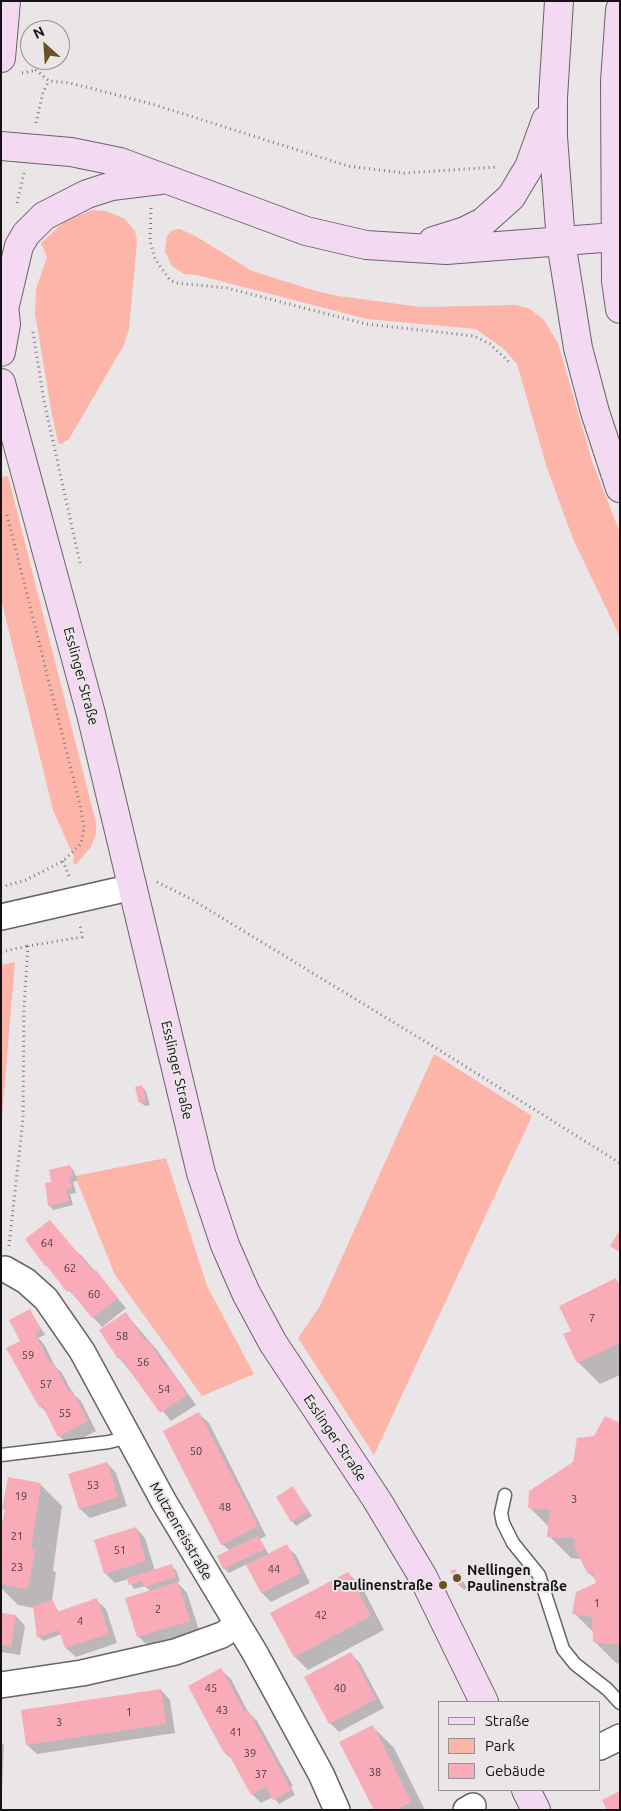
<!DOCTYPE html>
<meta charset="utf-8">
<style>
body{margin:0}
#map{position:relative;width:621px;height:1811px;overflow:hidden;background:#eae5e7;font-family:Ubuntu,sans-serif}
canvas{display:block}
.frame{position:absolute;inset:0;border:2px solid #141213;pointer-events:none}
.legend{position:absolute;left:438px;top:1701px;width:162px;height:90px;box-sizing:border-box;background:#eae5e7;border:1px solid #949192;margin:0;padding:6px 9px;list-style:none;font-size:15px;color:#141213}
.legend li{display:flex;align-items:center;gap:10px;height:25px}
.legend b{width:25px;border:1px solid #949192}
.north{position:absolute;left:20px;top:20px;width:50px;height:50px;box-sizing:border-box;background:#eae5e7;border:1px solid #949192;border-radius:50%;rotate:334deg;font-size:14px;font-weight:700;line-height:20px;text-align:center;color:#141213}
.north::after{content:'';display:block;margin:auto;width:18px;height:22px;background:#652;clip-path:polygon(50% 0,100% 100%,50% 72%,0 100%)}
</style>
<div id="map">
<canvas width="621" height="1811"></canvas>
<div class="frame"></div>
<ul class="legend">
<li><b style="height:6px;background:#f4d9f3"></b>Straße</li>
<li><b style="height:14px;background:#fdb4a9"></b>Park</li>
<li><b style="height:14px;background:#f9abb8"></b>Gebäude</li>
</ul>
<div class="north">N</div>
</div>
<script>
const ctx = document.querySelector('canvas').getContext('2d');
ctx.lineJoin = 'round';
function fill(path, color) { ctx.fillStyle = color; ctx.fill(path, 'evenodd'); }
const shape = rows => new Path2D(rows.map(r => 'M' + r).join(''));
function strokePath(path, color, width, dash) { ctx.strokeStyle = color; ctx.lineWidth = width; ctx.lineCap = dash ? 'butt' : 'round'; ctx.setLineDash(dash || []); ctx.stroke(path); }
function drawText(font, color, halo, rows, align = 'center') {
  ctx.font = font + ' Ubuntu,sans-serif'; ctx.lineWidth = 4; ctx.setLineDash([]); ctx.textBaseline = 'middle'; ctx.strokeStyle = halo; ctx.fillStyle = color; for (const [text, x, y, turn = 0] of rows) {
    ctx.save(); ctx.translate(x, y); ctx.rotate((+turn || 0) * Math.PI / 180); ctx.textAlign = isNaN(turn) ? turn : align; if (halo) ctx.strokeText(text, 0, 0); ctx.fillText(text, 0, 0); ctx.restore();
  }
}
const green = shape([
 [93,210,106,211,125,219,135,231,137,241,129,329,124,345,69,439,61,444,58,443,51,409,35,313,36,289,47,257,41,243,66,220],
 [180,229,197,237,252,271,316,291,338,296,421,307,516,305,530,309,544,320,558,343,592,461,620,533,620,637,573,539,547,468,517,364,504,349,476,329,367,319,197,275,184,274,172,266,165,252,167,235,173,230],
 [8,476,96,823,96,834,91,847,75,865,73,862,74,857,53,810,1,599,1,477],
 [15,962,1,1129,1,965],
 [434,1054,532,1116,374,1455,298,1338,320,1306],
 [166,1158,207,1286,254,1374,202,1396,115,1275,75,1176]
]);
const shadow = shape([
 [142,1087,146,1091,150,1105,145,1106,140,1102],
 [70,1166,74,1171,77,1181,73,1182,76,1193,70,1194,73,1205,53,1210,49,1205,53,1183],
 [50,1221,71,1247,82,1256,126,1308,102,1327,46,1265],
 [615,1280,620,1284,620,1375,600,1384,578,1362,572,1331],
 [30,1311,45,1335,38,1338,44,1344,55,1366,62,1373,73,1394,81,1401,96,1431,69,1445,59,1436,48,1414,40,1406,21,1341],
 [126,1314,157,1350,196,1405,171,1421,119,1358],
 [199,1414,209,1423,266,1536,260,1539,269,1555,286,1546,296,1555,310,1583,271,1602,262,1593,247,1564,229,1573,224,1568,219,1557,230,1551,222,1544],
 [620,1424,620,1664,616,1663,594,1641,594,1633,574,1613,598,1583,597,1581,589,1573,581,1559,571,1558,549,1536,550,1528,529,1507,574,1463,595,1437],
 [107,1463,116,1473,127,1506,90,1518,80,1509,69,1475],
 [40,1484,62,1506,53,1570,56,1573,52,1600,59,1613,96,1600,106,1609,117,1643,76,1657,66,1648,62,1634,43,1641,39,1637,34,1608,18,1605,1,1588,1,1555,6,1511,3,1509],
 [293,1488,312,1516,296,1526,292,1521],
 [136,1528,145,1538,155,1571,171,1565,176,1570,180,1581,177,1582,187,1593,199,1630,148,1646,138,1636,151,1592,145,1586,134,1589,128,1579,115,1583,105,1573],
 [454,1570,459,1575,467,1588,464,1590,460,1586],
 [348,1573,362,1587,384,1630,308,1670,295,1657,272,1614],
 [1,1614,16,1616,25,1626,20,1655,1,1652],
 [351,1654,360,1663,384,1708,339,1732,330,1723],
 [221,1670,231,1679,248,1712,257,1721,293,1786,291,1787,295,1795,279,1804,273,1797,261,1803,252,1794,235,1762,225,1753,190,1687],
 [161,1690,170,1700,175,1733,37,1754,27,1745],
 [372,1726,394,1748,425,1810,376,1810],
 [1,1743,4,1745,1,1810]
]);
const building = shape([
 [142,1085,146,1101,139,1103,135,1087],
 [70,1165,73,1176,69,1177,72,1188,66,1189,69,1201,48,1206,45,1183,51,1182,49,1170],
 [50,1220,93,1271,96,1270,118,1298,92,1318,70,1290,67,1292,46,1265,45,1266,25,1239],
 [620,1230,620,1252,610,1246],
 [616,1278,620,1287,620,1343,577,1363,563,1334,571,1331,559,1306],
 [30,1309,41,1330,35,1333,50,1363,53,1362,69,1392,72,1390,88,1421,58,1437,42,1405,39,1407,6,1348,20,1341,9,1320],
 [126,1312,145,1341,147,1339,166,1368,168,1366,187,1395,160,1413,120,1357,118,1359,99,1330],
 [199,1412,258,1526,221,1545,163,1431],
 [605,1416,620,1423,620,1645,593,1642,592,1617,572,1614,576,1592,596,1583,593,1573,588,1574,575,1549,574,1538,547,1537,550,1510,528,1508,529,1491,573,1462,577,1438,594,1436],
 [107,1462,118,1497,79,1509,68,1474],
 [8,1477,41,1483,31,1549,35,1550,28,1589,1,1584,1,1528,5,1510,2,1509],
 [293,1486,308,1512,291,1522,276,1497],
 [136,1527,146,1561,104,1574,94,1540],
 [258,1536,265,1549,223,1569,217,1556],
 [287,1544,301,1573,261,1593,246,1565],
 [172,1564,176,1577,144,1587,142,1581,129,1585,127,1578],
 [455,1569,463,1584,459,1586,450,1571],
 [348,1572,371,1616,294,1657,270,1613],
 [178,1582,190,1621,137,1637,125,1598],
 [97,1598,109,1634,65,1648,59,1630,37,1638,33,1606,53,1600,57,1612],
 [1,1613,16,1615,11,1647,1,1645],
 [351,1652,376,1699,329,1724,304,1677],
 [221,1668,245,1712,248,1710,291,1790,273,1800,266,1787,251,1795,227,1751,224,1753,188,1686],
 [161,1689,166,1724,26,1745,21,1710],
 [373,1725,411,1802,395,1810,374,1810,339,1742],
 [620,1791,620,1810,607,1810,602,1800]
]);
const path = shape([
 [33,60,36,70,49,81,70,83,152,104,348,166,404,173,497,167],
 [22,73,36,70],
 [36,123,43,92,49,81],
 [17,203,24,173],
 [151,208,150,241,155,259,170,280,176,283,227,288,366,324,474,336,490,344,509,362],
 [33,332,44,401,80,563],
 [63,861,69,876],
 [157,882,191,899,444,1053,620,1163],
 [1,887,26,880,63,861,81,844,84,828,80,805,6,511],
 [1,952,28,946],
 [9,1246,23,1119,24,1007,28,946,82,937,80,924]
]);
const service = shape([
 [1,1455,109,1442,128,1437],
 [505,1495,501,1513,503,1523,513,1543,539,1575,563,1649,575,1664,607,1689,620,1703]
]);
const minor = shape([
 [1,917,133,887],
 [5,1269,26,1281,46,1299,82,1351,164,1502,255,1653,321,1774,337,1810],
 [1,1685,82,1673,175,1652,222,1635,238,1625],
 [600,1747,620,1737],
 [466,1810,473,1806]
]);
const secondary = shape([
 [559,1,553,98,553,137,561,242,578,348,595,412,620,488],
 [620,10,615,81,616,281,620,309],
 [1,58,6,1],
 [1,146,71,152,120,162,306,231,366,245,446,250,615,237],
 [433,241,465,231,483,222,511,197,529,167,546,120],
 [5,305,19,246,26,234,44,216,87,194,112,186,160,180],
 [1,352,6,324,2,287],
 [1,383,91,714,201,1173,225,1245,246,1293,273,1343,377,1500,423,1577,484,1702],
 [526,1790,536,1810]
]);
const markers = [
 [457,1578,5,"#652"],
 [443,1585,5,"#652"]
];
const numberNames = [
 ["64",47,1243],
 ["62",70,1268],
 ["60",94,1294],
 ["7",592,1318],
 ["58",122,1336],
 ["59",28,1355],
 ["56",143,1362],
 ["57",46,1384],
 ["54",164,1389],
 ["55",65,1413],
 ["50",196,1451],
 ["53",93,1485],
 ["19",21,1496],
 ["3",574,1499],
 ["48",225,1507],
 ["21",17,1536],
 ["51",120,1550],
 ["23",17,1567],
 ["44",274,1569],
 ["1",597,1603],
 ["2",158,1609],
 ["42",321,1615],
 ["4",80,1621],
 ["45",211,1688],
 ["40",340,1688],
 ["43",222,1710],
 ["1",129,1712],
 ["3",59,1722],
 ["41",236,1732],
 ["39",250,1753],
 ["38",375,1772],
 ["37",261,1774]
];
const streetNames = [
 ["Esslinger Straße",81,676,75],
 ["Esslinger Straße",177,1070,77],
 ["Esslinger Straße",335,1438,56],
 ["Mutzenreisstraße",181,1531,60]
];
const poiNames = [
 ["Nellingen",467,1570],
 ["Paulinenstraße",467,1586],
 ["Paulinenstraße",433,1585,"right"]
];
fill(green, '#fdb4a9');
fill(shadow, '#0003');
fill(building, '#f9abb8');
strokePath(service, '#686466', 15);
strokePath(minor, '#686466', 28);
strokePath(secondary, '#686466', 30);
strokePath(path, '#7e7a7c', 3, [1, 4]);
strokePath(service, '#fff', 12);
strokePath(minor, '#fff', 25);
strokePath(secondary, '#f4d9f3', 28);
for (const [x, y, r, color] of markers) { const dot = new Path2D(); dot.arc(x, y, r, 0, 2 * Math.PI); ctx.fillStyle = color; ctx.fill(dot); strokePath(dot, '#eae5e7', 2); }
drawText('11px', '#4d383c', null, numberNames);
drawText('14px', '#141213', '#eae5e7', streetNames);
drawText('bold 14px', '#141213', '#eae5e7', poiNames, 'left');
</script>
